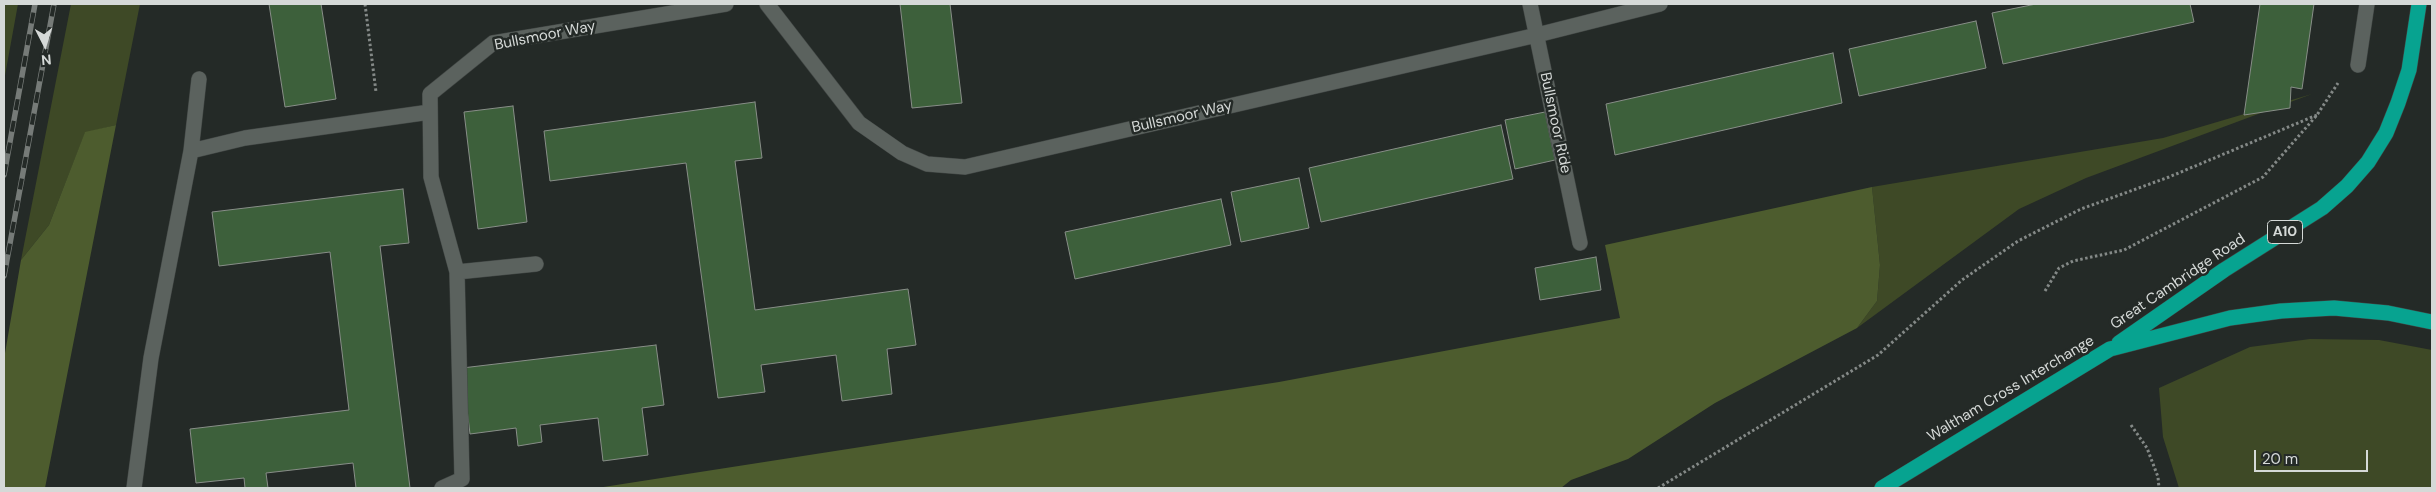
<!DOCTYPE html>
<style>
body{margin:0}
#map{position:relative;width:2436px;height:492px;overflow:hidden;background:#242a27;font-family:"DM Sans",sans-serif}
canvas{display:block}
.frame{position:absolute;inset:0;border:5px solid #d5d9d7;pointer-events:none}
.north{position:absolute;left:20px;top:20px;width:50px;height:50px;-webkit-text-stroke:4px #242a27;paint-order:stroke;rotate:175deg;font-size:14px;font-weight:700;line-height:20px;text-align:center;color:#d5d9d7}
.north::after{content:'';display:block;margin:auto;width:18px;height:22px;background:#d5d9d7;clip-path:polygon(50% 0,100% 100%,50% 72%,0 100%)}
.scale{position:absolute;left:2254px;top:450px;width:114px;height:22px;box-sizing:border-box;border:2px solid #d5d9d7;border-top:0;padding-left:6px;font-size:15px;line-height:18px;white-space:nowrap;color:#d5d9d7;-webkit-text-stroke:4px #242a27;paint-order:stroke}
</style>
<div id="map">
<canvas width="2436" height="492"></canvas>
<div class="frame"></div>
<div class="north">N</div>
<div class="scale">20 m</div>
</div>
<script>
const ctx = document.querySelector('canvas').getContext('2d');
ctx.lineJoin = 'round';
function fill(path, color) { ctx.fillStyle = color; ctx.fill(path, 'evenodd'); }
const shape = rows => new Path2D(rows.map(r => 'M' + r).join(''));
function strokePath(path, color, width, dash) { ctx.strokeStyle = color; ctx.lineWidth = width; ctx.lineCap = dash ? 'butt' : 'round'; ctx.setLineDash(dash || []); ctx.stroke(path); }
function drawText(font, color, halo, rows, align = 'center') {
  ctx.font = font + ' "DM Sans",sans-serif'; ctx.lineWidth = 5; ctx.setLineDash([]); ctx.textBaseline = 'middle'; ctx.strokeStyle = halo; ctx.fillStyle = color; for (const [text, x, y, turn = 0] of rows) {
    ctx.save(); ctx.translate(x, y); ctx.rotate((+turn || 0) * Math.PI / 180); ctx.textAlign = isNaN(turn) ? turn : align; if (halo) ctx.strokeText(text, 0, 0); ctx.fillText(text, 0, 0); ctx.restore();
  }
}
const green = shape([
 [4,4,18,4,4,81],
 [71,4,140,4,116,125,85,133,49,225,21,260],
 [2312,94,2086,178,2019,209,1857,328,1877,301,1880,265,1872,187,2163,138],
 [2310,339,2379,340,2432,350,2432,488,2179,488,2163,437,2159,388,2250,347]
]);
const forest = shape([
 [116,125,45,488,4,488,4,359,21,260,49,225,85,132],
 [1872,187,1880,265,1877,301,1857,328,1715,403,1628,459,1571,480,1561,488,597,488,1279,382,1620,318,1605,245]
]);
const building = shape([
 [269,4,321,4,336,99,285,107,269,4],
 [900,4,950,4,962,103,912,108,900,4],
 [2036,4,2190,4,2194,22,2003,64,1992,13,2036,4],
 [2260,4,2314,4,2302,89,2291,87,2290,108,2244,115,2260,4],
 [1976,21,1986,68,1859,96,1849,49,1976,21],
 [1833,53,1842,103,1615,155,1606,104,1833,53],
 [755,102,762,158,735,161,755,310,908,289,916,345,887,349,892,394,842,401,836,355,761,365,765,392,718,398,686,163,550,181,544,131,755,102],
 [513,106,527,222,478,229,464,112,513,106],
 [1545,112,1555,160,1515,169,1505,120,1545,112],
 [1501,125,1513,179,1321,222,1309,168,1501,125],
 [1299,178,1309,228,1241,242,1231,192,1299,178],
 [403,189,409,243,380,246,410,488,356,488,353,463,266,473,268,488,245,488,244,478,196,483,190,429,349,410,330,252,219,266,212,212,403,189],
 [1221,199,1231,245,1075,279,1065,232,1221,199],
 [1596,257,1601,290,1540,300,1535,268,1596,257],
 [656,345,664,405,642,408,648,455,603,461,598,418,540,425,542,442,518,446,516,428,470,434,462,368,656,345]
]);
const path = shape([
 [365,4,376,92],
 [2045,291,2059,268,2073,261,2124,250,2263,177,2317,115,2338,83],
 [2131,425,2147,448,2158,477,2159,488],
 [1658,488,1878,355,1962,280,2018,241,2081,209,2169,177,2317,115]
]);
const minor = shape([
 [767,4,859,123,902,153,927,164,965,167,1537,35,1660,4],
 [1530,4,1580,243],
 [2358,65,2367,4],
 [199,79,191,151,245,138,430,112],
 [536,264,457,272,431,177,430,94,493,43,726,4],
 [134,488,151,358,191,151],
 [442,488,462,479,457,272]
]);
const highway = shape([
 [2119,343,2224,270,2322,208,2347,186,2368,162,2386,133,2398,103,2409,70,2419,4],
 [1882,488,2110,349,2230,318,2281,311,2334,308,2388,313,2432,322]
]);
const rail = shape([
 [4,175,35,4],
 [4,276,54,4]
]);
const shields = [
 [2285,232,35]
];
const shieldNames = [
 ["A10",2285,232]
];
const streetNames = [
 ["Bullsmoor Way",545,36,-11],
 ["Bullsmoor Way",1182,117,-13],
 ["Bullsmoor Ride",1555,123,78],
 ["Great Cambridge Road",2178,282,-34],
 ["Waltham Cross Interchange",2011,389,-31]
];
fill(green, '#3e4926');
fill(forest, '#4d5c2e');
fill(building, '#3d603b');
strokePath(building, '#888e88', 1);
strokePath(minor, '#414644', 16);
strokePath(highway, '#414644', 16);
strokePath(path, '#848987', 3, [2.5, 2.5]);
strokePath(minor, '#5b625e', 15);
strokePath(highway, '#07a390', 15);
strokePath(rail, '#767b78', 5.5);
strokePath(rail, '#242a27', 4, [11]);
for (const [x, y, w] of shields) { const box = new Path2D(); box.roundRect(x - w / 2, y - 11.5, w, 23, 4); ctx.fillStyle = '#242a27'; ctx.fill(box); strokePath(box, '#d5d9d7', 1); }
drawText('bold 14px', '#d5d9d7', null, shieldNames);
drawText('15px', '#d5d9d7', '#242a27', streetNames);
</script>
